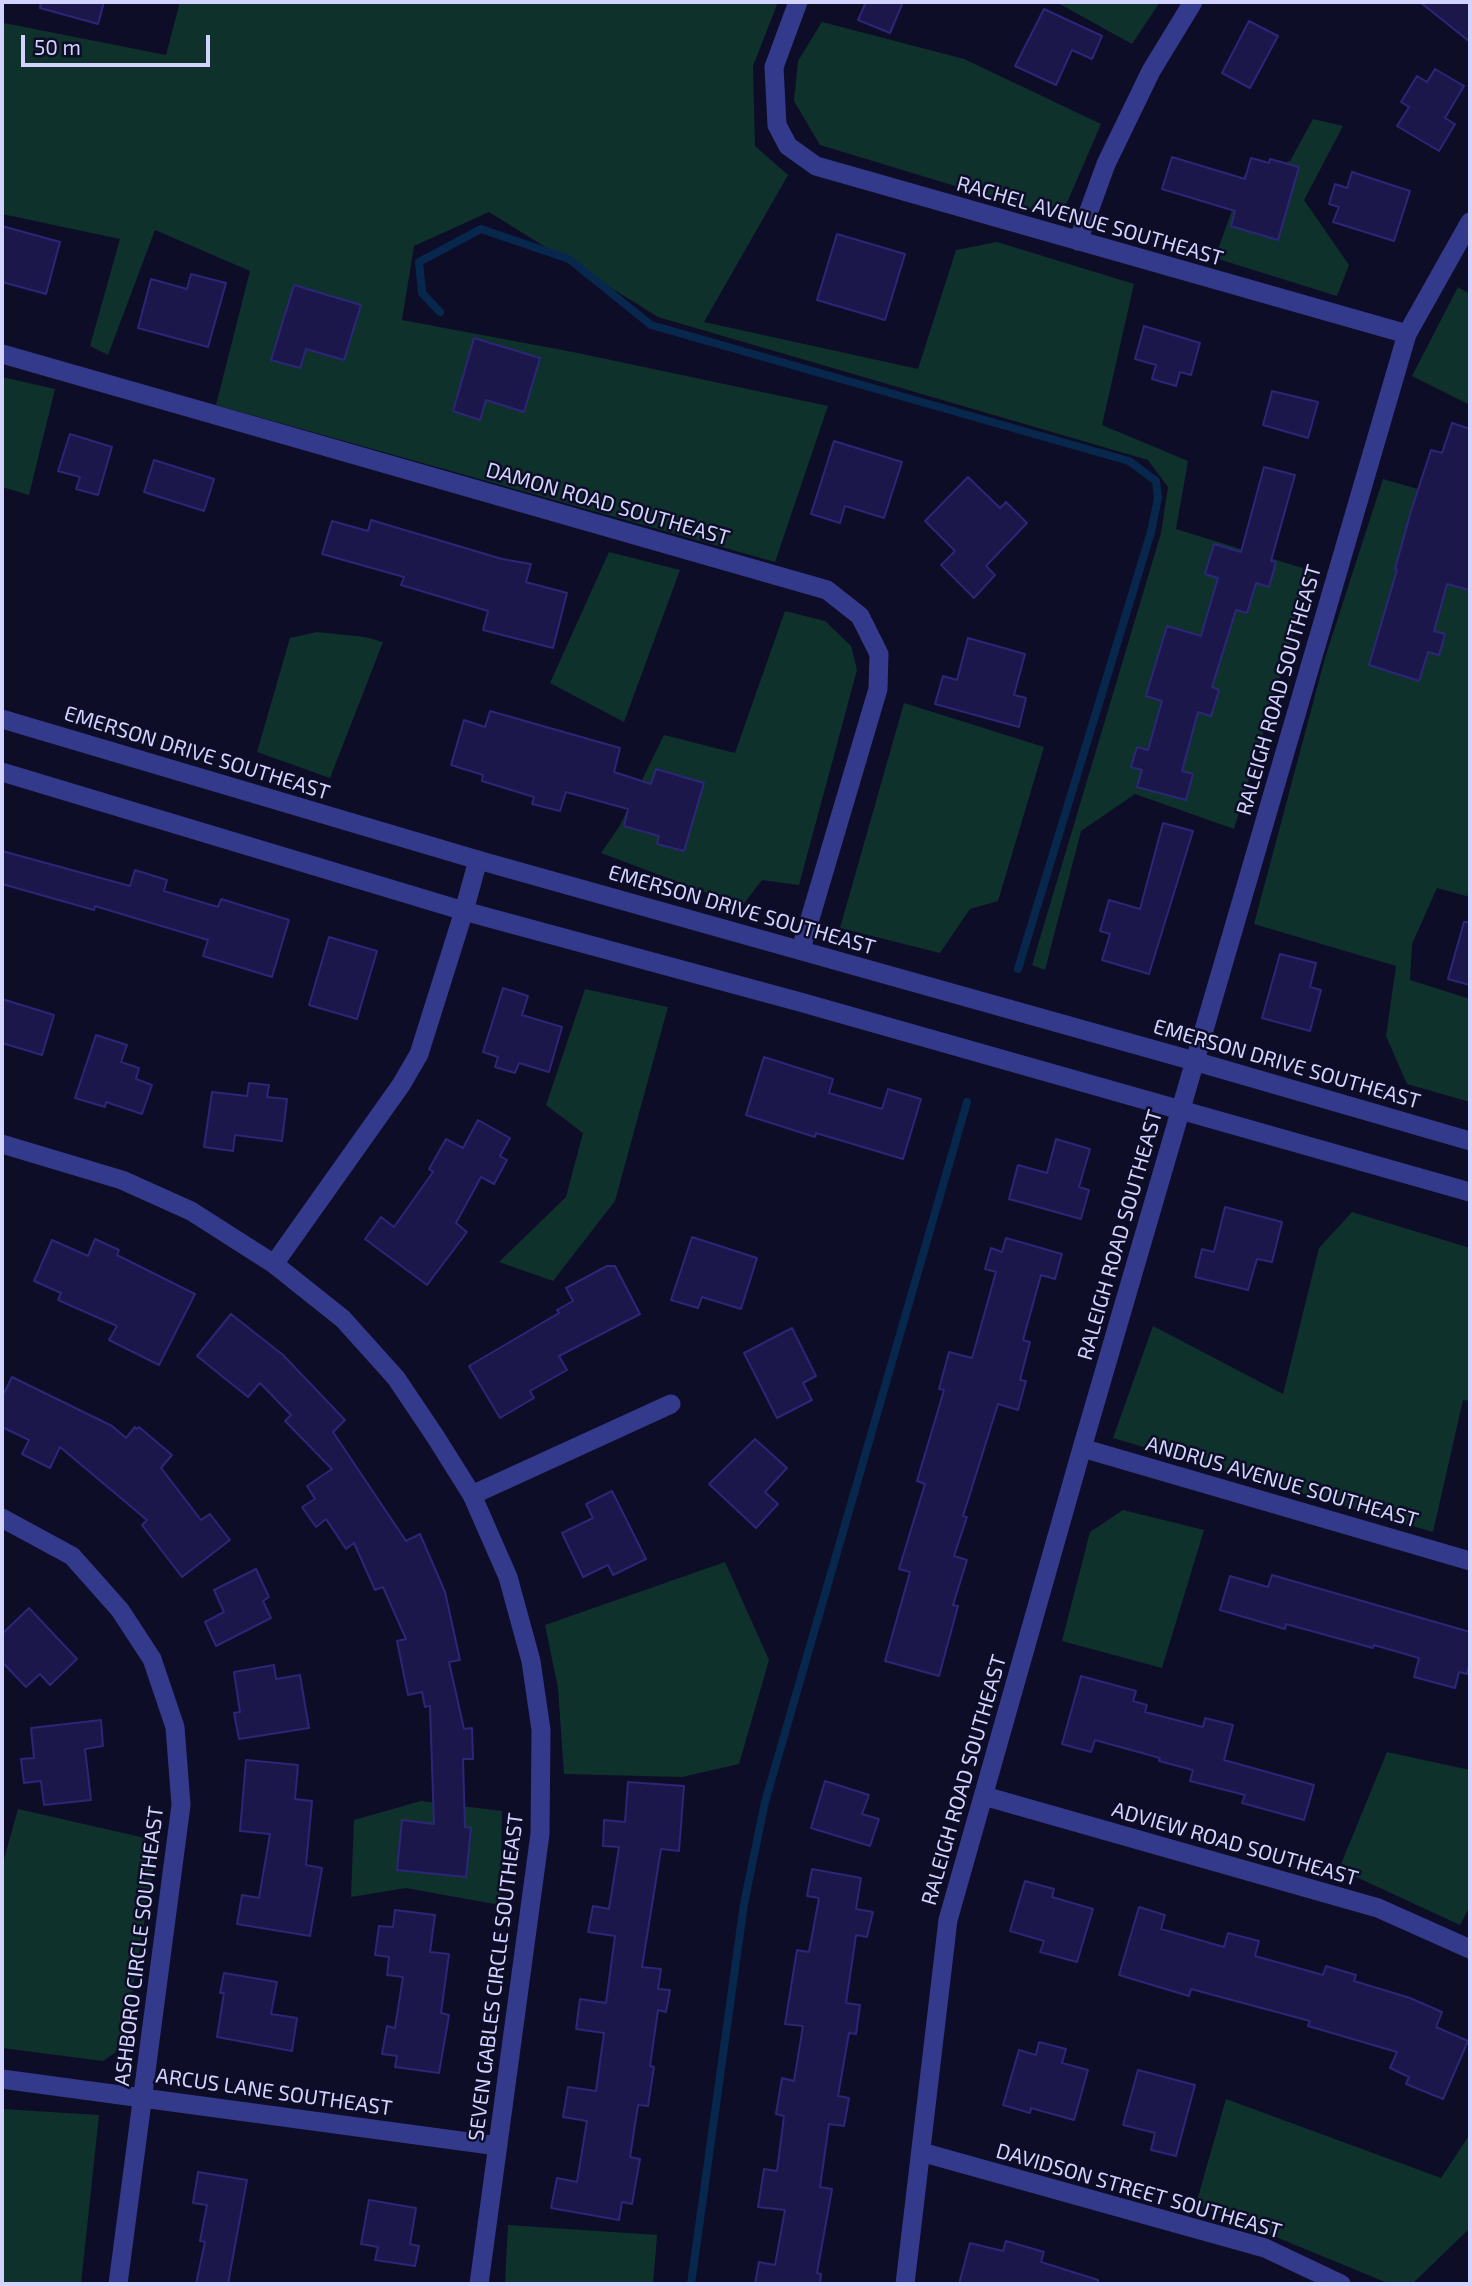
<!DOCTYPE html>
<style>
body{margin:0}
#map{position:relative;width:1472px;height:2286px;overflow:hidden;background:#0e0d27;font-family:"Exo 2",sans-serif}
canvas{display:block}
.frame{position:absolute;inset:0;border:4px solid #d2d3ff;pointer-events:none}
.scale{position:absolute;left:21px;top:35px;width:189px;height:32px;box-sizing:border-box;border:4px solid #d2d3ff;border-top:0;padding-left:9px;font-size:21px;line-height:24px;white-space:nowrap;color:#d2d3ff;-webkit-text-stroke:5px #0e0d27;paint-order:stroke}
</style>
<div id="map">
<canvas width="1472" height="2286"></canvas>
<div class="frame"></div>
<div class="scale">50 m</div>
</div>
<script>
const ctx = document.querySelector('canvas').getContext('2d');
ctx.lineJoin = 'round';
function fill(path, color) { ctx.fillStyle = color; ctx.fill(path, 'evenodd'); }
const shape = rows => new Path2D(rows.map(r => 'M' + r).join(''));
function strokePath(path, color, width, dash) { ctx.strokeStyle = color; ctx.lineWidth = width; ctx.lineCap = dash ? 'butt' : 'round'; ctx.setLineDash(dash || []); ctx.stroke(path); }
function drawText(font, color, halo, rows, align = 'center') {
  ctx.font = font + ' "Exo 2",sans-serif'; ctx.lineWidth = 5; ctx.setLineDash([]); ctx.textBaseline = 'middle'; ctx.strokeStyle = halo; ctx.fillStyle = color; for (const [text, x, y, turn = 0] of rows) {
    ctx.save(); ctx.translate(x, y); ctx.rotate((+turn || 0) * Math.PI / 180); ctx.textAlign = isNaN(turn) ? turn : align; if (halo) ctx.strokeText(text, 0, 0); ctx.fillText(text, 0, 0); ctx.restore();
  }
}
const green = shape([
 [180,2,778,2,753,66,755,146,788,175,704,322,918,369,956,250,997,242,1134,284,1102,425,1188,461,1176,529,1312,571,1234,829,1135,794,1081,831,1045,970,1032,965,1161,533,1168,487,1148,460,658,317,489,212,414,246,402,320,573,352,828,406,775,562,216,405,250,271,155,230,108,355,90,346,120,239,2,214,2,30,4,23,166,55],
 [1056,2,1160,2,1132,44],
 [822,22,964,59,1101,124,1066,205,1041,212,820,145,794,101,798,61],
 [1313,119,1343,126,1304,200,1349,265,1337,296,1215,258,1245,174,1290,161],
 [1458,287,1470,294,1470,405,1412,376],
 [2,377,55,389,29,495,2,487],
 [1383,479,1470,504,1470,713,1468,721,1470,722,1470,897,1437,888,1412,944,1410,980,1470,999,1470,1102,1407,1084,1386,1036,1396,966,1254,924,1325,658],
 [609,552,680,570,624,722,550,683],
 [785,611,825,621,851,646,857,670,799,885,762,880,742,906,601,853,619,827,664,735,735,753],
 [317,632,365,637,383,642,330,778,257,752,290,638],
 [904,703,1044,747,998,901,970,909,940,953,840,928],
 [585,989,668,1007,615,1201,553,1281,499,1262,566,1197,583,1133,546,1105],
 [1352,1212,1470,1248,1470,1401,1463,1400,1433,1532,1113,1438,1153,1326,1283,1394,1319,1248],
 [1123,1510,1204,1530,1162,1668,1062,1641,1090,1532],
 [725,1562,769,1660,739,1764,682,1777,564,1774,558,1688,545,1625],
 [1387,1752,1470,1770,1470,1906,1460,1925,1339,1869],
 [421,1801,502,1811,500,1905,406,1888,351,1897,354,1820],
 [18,1809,145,1838,154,1864,123,2047,103,2061,2,2048,2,1866],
 [1226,2099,1441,2178,1470,2134,1470,2228,1412,2284,1390,2284,1196,2204],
 [2,2109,99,2115,81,2284,2,2284],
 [508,2225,657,2235,653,2284,505,2284]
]);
const stream = shape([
 [440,312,422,293,419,262,481,229,569,259,651,325,1129,461,1156,481,1158,498,1151,532,1018,969],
 [691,2284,744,1904,765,1802,967,1102]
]);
const building = shape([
 [41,2,104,2,98,24,40,8,41,2],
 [866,2,903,2,890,33,858,20,866,2],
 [1420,2,1470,2,1470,42,1420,2],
 [1044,9,1102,36,1092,59,1072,50,1056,85,1015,66,1044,9],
 [1249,21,1278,36,1250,88,1222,73,1249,21],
 [1435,69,1464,86,1445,118,1455,124,1439,151,1397,126,1409,107,1401,102,1417,76,1427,82,1435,69],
 [1172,157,1245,179,1251,158,1269,163,1270,159,1299,167,1278,240,1231,226,1235,211,1162,189,1172,157],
 [1352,172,1410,191,1394,241,1333,222,1339,207,1329,204,1335,184,1347,188,1352,172],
 [2,226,60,242,46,294,2,282,2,226],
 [837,234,905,254,885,320,817,300,837,234],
 [191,274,226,283,208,347,138,328,151,279,187,289,191,274],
 [294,285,361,305,344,360,306,349,300,368,271,360,294,285],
 [1144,326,1200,343,1191,375,1180,372,1176,386,1152,379,1156,365,1135,359,1144,326],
 [474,338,540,358,524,412,486,400,480,420,453,411,474,338],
 [1272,391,1318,402,1308,438,1263,425,1272,391],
 [1452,423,1470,429,1470,590,1447,584,1434,631,1445,634,1439,655,1428,652,1419,681,1369,665,1397,570,1395,569,1411,511,1431,450,1442,453,1452,423],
 [70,434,112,447,98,495,76,489,80,477,58,471,70,434],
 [834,441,902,462,884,518,845,506,840,523,811,514,834,441],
 [154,460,214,479,204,511,144,492,154,460],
 [1264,467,1295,475,1271,561,1276,562,1269,587,1256,583,1247,613,1236,610,1212,687,1219,690,1211,716,1198,712,1182,771,1193,774,1186,800,1137,787,1142,770,1131,767,1137,747,1148,750,1162,701,1146,696,1167,626,1201,636,1218,578,1205,574,1214,544,1241,552,1264,467],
 [968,477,1000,508,1006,502,1027,523,986,566,995,575,974,598,941,565,955,551,925,521,968,477],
 [371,520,502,559,531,564,526,582,567,593,553,648,483,630,488,611,401,585,404,577,322,554,332,521,368,531,371,520],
 [968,638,1025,654,1014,695,1026,698,1019,727,935,704,943,676,957,680,968,638],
 [490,711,620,748,614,772,651,784,656,769,704,783,684,851,657,844,659,836,624,826,628,809,566,792,560,811,532,804,534,797,482,781,483,775,451,765,464,720,485,727,490,711],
 [1163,823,1193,831,1149,974,1102,960,1110,934,1100,931,1109,900,1140,909,1163,823],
 [2,851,130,886,135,870,167,880,164,891,218,907,221,899,289,920,272,977,203,956,208,940,95,906,94,910,2,884,2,851],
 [1464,922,1470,922,1470,985,1448,979,1464,922],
 [329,937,377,951,357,1019,309,1005,329,937],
 [1280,954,1316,963,1310,987,1321,990,1310,1031,1262,1018,1280,954],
 [503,988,528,996,522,1015,562,1027,549,1072,519,1063,515,1073,495,1067,498,1057,483,1052,503,988],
 [2,999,54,1015,42,1055,2,1043,2,999],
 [96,1035,127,1045,121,1062,139,1068,136,1079,152,1085,142,1114,106,1102,105,1107,75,1098,96,1035],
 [764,1057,833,1079,829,1093,882,1109,888,1089,921,1099,903,1159,816,1133,815,1137,746,1115,764,1057],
 [249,1083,269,1085,267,1097,287,1099,282,1141,235,1135,233,1151,204,1147,212,1092,247,1096,249,1083],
 [478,1120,510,1138,500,1156,507,1160,494,1184,481,1177,456,1223,467,1232,427,1285,365,1239,381,1217,394,1227,433,1172,429,1169,446,1139,463,1148,478,1120],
 [1056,1139,1090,1149,1079,1187,1089,1190,1081,1219,1009,1199,1018,1165,1047,1173,1056,1139],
 [1225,1207,1282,1222,1272,1262,1257,1259,1248,1290,1195,1277,1202,1249,1214,1252,1225,1207],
 [692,1237,757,1258,741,1309,702,1297,698,1308,671,1300,692,1237],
 [1006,1238,1062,1254,1055,1279,1041,1275,1023,1340,1030,1342,1020,1380,1026,1381,1018,1410,998,1404,963,1516,967,1517,954,1556,967,1560,953,1605,958,1606,939,1676,885,1661,910,1572,899,1569,925,1484,917,1481,944,1390,939,1389,949,1352,972,1358,996,1272,985,1269,991,1248,1002,1252,1006,1238],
 [95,1239,119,1250,117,1255,195,1294,159,1365,109,1340,117,1326,58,1300,61,1293,34,1281,52,1240,88,1256,95,1239],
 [607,1266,615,1266,640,1314,559,1356,567,1370,530,1391,534,1398,500,1418,469,1366,559,1313,557,1310,573,1301,566,1288,607,1266],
 [231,1314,283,1355,345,1420,333,1432,406,1541,420,1534,445,1592,460,1660,449,1662,464,1729,472,1728,473,1759,463,1759,465,1827,471,1828,466,1877,397,1870,402,1820,434,1824,430,1706,425,1707,422,1692,408,1695,397,1641,406,1639,383,1587,375,1590,354,1543,346,1549,326,1519,316,1527,302,1507,315,1499,307,1486,332,1469,285,1421,291,1415,260,1383,248,1397,197,1356,231,1314],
 [792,1328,816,1376,803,1383,812,1400,777,1418,744,1353,792,1328],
 [12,1377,112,1426,126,1438,135,1427,137,1429,139,1427,172,1455,161,1468,201,1520,210,1514,230,1540,182,1577,142,1525,147,1520,60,1447,50,1468,22,1454,29,1440,2,1427,2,1397,12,1377],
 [755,1439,787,1468,765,1492,778,1504,756,1528,709,1484,755,1439],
 [612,1491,646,1559,613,1575,608,1565,583,1577,562,1533,593,1518,586,1504,612,1491],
 [256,1569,269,1597,263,1601,271,1618,216,1646,205,1622,224,1612,214,1590,256,1569],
 [1272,1575,1470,1632,1470,1662,1467,1674,1459,1672,1455,1688,1414,1677,1419,1658,1374,1645,1373,1648,1286,1624,1285,1629,1220,1610,1230,1576,1268,1587,1272,1575],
 [29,1608,77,1659,50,1685,40,1674,26,1687,2,1662,2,1634,29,1608],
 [274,1665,276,1679,300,1675,309,1728,239,1739,234,1713,240,1712,234,1672,274,1665],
 [1081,1676,1136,1691,1133,1701,1147,1705,1145,1712,1203,1727,1205,1718,1233,1725,1224,1760,1314,1785,1304,1820,1242,1803,1245,1795,1190,1781,1193,1770,1159,1761,1160,1758,1095,1740,1091,1752,1062,1744,1081,1676],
 [101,1720,103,1746,85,1749,91,1800,44,1805,41,1781,24,1783,21,1759,34,1758,31,1728,101,1720],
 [246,1760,298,1765,295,1799,312,1801,306,1865,322,1868,310,1936,237,1924,242,1895,259,1898,270,1834,240,1831,246,1760],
 [825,1781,869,1795,862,1814,879,1819,870,1846,811,1828,825,1781],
 [628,1782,684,1786,679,1851,661,1849,642,1967,661,1969,658,1989,670,1990,666,2012,658,2010,650,2066,654,2067,648,2106,638,2105,630,2157,640,2159,632,2204,622,2202,619,2220,551,2208,557,2178,577,2182,587,2121,563,2117,568,2087,596,2091,604,2033,576,2029,580,1999,606,2003,615,1936,588,1932,593,1906,609,1909,619,1847,603,1846,604,1820,625,1822,628,1782],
 [812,1869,861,1878,856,1909,873,1912,867,1937,856,1935,846,2003,860,2005,856,2034,849,2033,838,2096,849,2098,844,2126,829,2124,820,2187,832,2189,817,2273,821,2274,820,2284,755,2284,759,2262,775,2265,785,2210,758,2207,764,2169,777,2171,784,2116,776,2114,782,2078,794,2081,803,2026,785,2024,797,1950,809,1952,819,1898,807,1896,812,1869],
 [1025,1881,1054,1889,1052,1897,1093,1909,1077,1962,1040,1952,1044,1941,1010,1931,1025,1881],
 [1139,1907,1165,1915,1161,1929,1224,1947,1228,1933,1259,1941,1255,1956,1323,1975,1326,1966,1356,1975,1354,1981,1410,1998,1442,2012,1436,2027,1468,2041,1443,2099,1406,2084,1409,2077,1390,2068,1397,2052,1308,2026,1310,2021,1191,1989,1189,1996,1119,1975,1139,1907],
 [395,1910,435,1915,430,1952,449,1954,441,2013,449,2015,439,2073,395,2067,397,2056,382,2054,387,2026,395,2028,403,1977,387,1975,389,1957,375,1955,379,1926,393,1927,395,1910],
 [224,1973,277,1982,271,2014,297,2018,292,2051,217,2037,224,1993,220,1993,224,1973],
 [1039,2042,1066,2049,1062,2063,1088,2070,1074,2120,1031,2108,1030,2113,1003,2105,1019,2050,1036,2055,1039,2042],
 [1138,2070,1195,2085,1176,2156,1151,2150,1155,2133,1123,2125,1138,2070],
 [198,2172,247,2180,228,2284,196,2284,205,2242,200,2241,207,2205,193,2203,198,2172],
 [369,2200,416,2208,410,2244,419,2246,415,2266,375,2260,378,2247,361,2244,369,2200],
 [1006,2241,1044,2252,1041,2262,1098,2280,1098,2284,959,2284,970,2243,1003,2251,1006,2241]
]);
const minor = shape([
 [798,2,774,67,777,125,788,146,816,166,1407,334],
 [1078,241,1106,164,1151,71,1193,2],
 [2,354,827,590,860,616,879,654,878,689,801,949],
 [2,1144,122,1180,191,1211,274,1264,343,1319,396,1378,435,1436,472,1495,508,1577,531,1661,541,1730,540,1834,479,2284],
 [274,1264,401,1085,419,1054,464,911,478,860],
 [1082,1448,1470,1561],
 [472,1495,671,1404],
 [2,1518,72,1556,120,1610,152,1659,175,1727,181,1805,118,2284],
 [984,1796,1378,1908,1470,1949],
 [2,2079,498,2146],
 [921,2152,1265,2248,1341,2284],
 [905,2284,948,1920,1082,1448,1407,334,1470,222]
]);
const tertiary = shape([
 [2,719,478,860,1194,1061,1470,1141],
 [2,772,464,911,800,1002,1470,1192]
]);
const streetNames = [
 ["RACHEL AVENUE SOUTHEAST",1090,221,16],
 ["DAMON ROAD SOUTHEAST",608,504,16],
 ["RALEIGH ROAD SOUTHEAST",1279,690,-74],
 ["EMERSON DRIVE SOUTHEAST",197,753,17],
 ["EMERSON DRIVE SOUTHEAST",742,910,16],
 ["EMERSON DRIVE SOUTHEAST",1287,1064,16],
 ["RALEIGH ROAD SOUTHEAST",1120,1235,-74],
 ["ANDRUS AVENUE SOUTHEAST",1282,1482,16],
 ["RALEIGH ROAD SOUTHEAST",964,1780,-74],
 ["ADVIEW ROAD SOUTHEAST",1235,1844,16],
 ["ASHBORO CIRCLE SOUTHEAST",139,1946,-83],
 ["SEVEN GABLES CIRCLE SOUTHEAST",496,1977,-83],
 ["ARCUS LANE SOUTHEAST",274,2092,8],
 ["DAVIDSON STREET SOUTHEAST",1139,2191,16]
];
fill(green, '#0f312c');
strokePath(stream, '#07284c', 8);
fill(building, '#1b174a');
strokePath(building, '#2c2678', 2);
strokePath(minor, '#333a8b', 19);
strokePath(tertiary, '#333a8b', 19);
drawText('21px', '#d2d3ff', '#0e0d27', streetNames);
</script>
